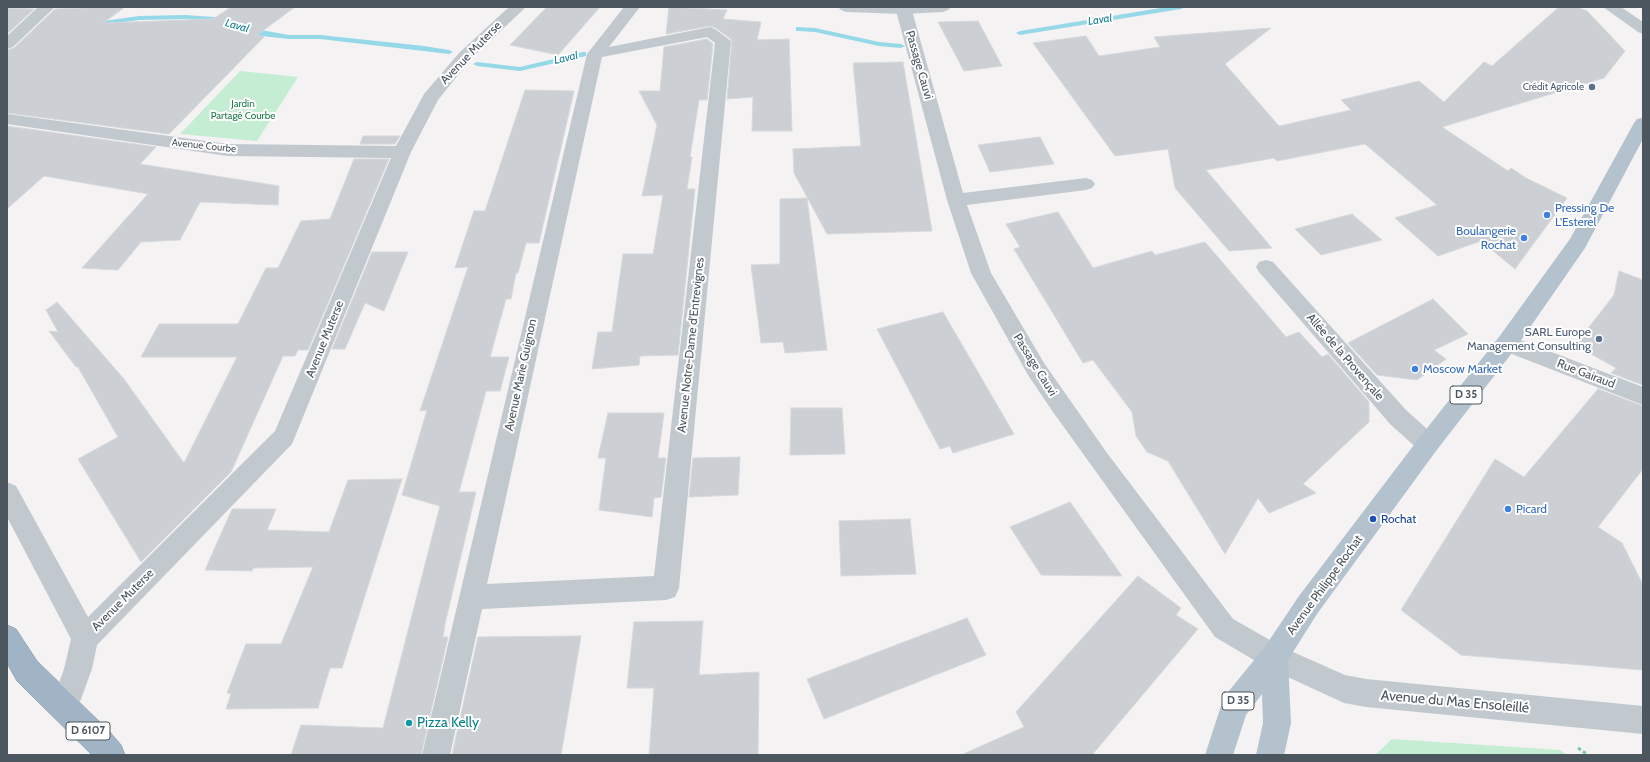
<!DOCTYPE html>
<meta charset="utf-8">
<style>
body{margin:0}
#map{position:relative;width:1650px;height:762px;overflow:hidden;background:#f4f2f2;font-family:Cabin,sans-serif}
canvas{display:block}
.frame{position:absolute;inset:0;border:8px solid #4b565e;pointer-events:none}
</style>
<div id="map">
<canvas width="1650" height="762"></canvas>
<div class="frame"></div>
</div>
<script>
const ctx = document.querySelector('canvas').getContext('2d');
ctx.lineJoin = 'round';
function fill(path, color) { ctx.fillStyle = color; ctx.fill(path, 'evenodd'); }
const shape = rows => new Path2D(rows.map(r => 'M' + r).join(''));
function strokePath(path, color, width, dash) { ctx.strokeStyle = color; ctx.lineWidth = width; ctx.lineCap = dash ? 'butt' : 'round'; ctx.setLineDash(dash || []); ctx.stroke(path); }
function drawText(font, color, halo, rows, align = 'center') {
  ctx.font = font + ' Cabin,sans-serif'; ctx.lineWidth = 4; ctx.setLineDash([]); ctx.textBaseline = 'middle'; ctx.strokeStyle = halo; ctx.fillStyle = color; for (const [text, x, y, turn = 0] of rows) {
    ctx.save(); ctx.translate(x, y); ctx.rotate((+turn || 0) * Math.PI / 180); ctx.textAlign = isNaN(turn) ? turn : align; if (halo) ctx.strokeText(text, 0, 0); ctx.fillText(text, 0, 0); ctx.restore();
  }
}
const green = shape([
 [240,71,298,77,257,141,180,134],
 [1392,739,1560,750,1567,755,1375,755]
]);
const stream = shape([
 [1167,7,1185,7,1181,9,1020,35,1016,33,1020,31,1167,7],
 [185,15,214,17,231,23,227,25,213,21,185,19,139,20,89,27,85,25,89,23,139,16,185,15],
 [244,27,289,35,320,35,424,46,449,50,453,52,449,54,320,39,289,39,261,36,244,31,244,27],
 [796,27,815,28,879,42,901,44,905,46,901,48,879,46,815,32,799,31,796,31,796,27],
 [583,52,586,52,586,56,520,71,477,66,473,64,477,62,520,67,583,52]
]);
const building = shape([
 [106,7,125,7,103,23,213,19,231,7,295,7,257,35,264,37,169,134,7,113,7,50,14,48,55,9,106,7],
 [547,7,600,7,558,55,510,45,547,7],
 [669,7,727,10,723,19,761,22,757,40,789,39,792,131,752,131,753,97,727,99,732,40,716,28,710,26,666,34,669,7],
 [1559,7,1577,7,1587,11,1625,51,1604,78,1442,127,1508,171,1511,168,1526,178,1567,198,1515,269,1481,241,1438,256,1395,218,1437,205,1365,144,1277,161,1274,158,1206,170,1272,248,1229,251,1175,188,1168,149,1115,156,1033,43,1086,36,1099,56,1160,47,1154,37,1271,28,1225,64,1279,126,1351,110,1341,100,1419,81,1444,102,1484,62,1492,66,1559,7],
 [7,8,34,9,7,34,7,8],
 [978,21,1002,66,964,71,938,22,978,21],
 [707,39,713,44,707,100,699,100,690,157,692,157,687,189,695,189,678,355,640,356,639,365,592,369,598,332,612,332,623,254,653,254,663,195,642,196,657,125,639,91,660,91,664,47,707,39],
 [903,62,932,231,827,234,794,173,793,149,861,146,853,63,903,62],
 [525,90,574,91,539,243,526,243,518,273,516,273,511,299,506,299,490,357,509,357,500,391,486,391,459,492,476,492,445,624,443,637,448,637,421,755,291,755,301,725,383,728,440,506,402,495,427,410,420,411,468,267,455,268,474,211,485,211,525,90],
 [7,126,156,147,140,164,279,186,278,205,200,202,180,240,141,242,118,270,82,268,148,194,44,176,7,209,7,126],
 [363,136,400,136,395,144,360,144,363,136],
 [1040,137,1054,164,990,172,978,145,1040,137],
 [354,159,389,159,308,350,298,350,295,356,283,356,231,472,141,562,78,459,118,437,78,367,76,367,49,331,58,332,46,310,57,302,124,379,184,463,237,357,141,357,159,324,238,324,266,268,278,268,301,221,330,219,354,159],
 [807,198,827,350,785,353,783,342,761,343,751,265,780,264,780,199,807,198],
 [1058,212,1093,268,1152,251,1155,255,1205,242,1286,337,1299,332,1322,357,1328,354,1369,402,1369,422,1303,484,1316,493,1269,513,1258,498,1225,554,1168,461,1147,452,1136,436,1132,412,1093,360,1083,363,1014,249,1020,247,1006,224,1058,212],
 [1352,214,1382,240,1321,255,1295,229,1352,214],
 [372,252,408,252,384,311,365,303,345,349,332,349,372,252],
 [1619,271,1643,280,1643,385,1611,373,1616,368,1575,345,1614,295,1619,271],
 [1433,299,1468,334,1434,350,1446,359,1417,380,1377,375,1348,343,1433,299],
 [943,312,1014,434,953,453,950,446,940,449,877,329,943,312],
 [1598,389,1643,406,1643,469,1598,527,1622,543,1643,585,1643,670,1461,655,1401,610,1495,459,1524,477,1598,389],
 [791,408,842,408,845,454,790,455,791,408],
 [608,413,664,413,658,458,666,458,661,497,654,498,652,517,599,510,606,458,598,458,608,413],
 [740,457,738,495,689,497,693,458,740,457],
 [402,479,342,668,330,668,318,708,226,709,231,694,227,693,246,644,281,644,313,567,253,568,252,571,205,570,232,509,276,509,267,530,329,532,348,480,402,479],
 [1070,502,1122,576,1041,575,1010,527,1070,502],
 [910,519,916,574,841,576,839,521,910,519],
 [1138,576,1181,608,1176,615,1198,629,1092,755,961,755,1024,727,1016,712,1138,576],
 [967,618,986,655,824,719,807,679,967,618],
 [703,621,699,675,759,672,758,755,649,755,654,688,627,688,634,622,703,621],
 [581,636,561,755,452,755,478,637,581,636]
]);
const path = shape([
 [1578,748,1588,755]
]);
const minor = shape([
 [38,7,55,7,13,47,7,49,7,36,38,7],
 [509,7,526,7,471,59,438,100,411,152,292,444,97,645,92,669,74,718,64,722,54,718,50,708,64,669,71,639,7,517,7,482,16,486,88,617,275,431,391,158,228,156,7,124,7,114,228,144,396,146,424,94,459,53,509,7],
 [624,7,640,7,609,47,710,27,715,29,731,41,679,588,675,597,666,600,482,609,450,755,422,755,587,54,624,7],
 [707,37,715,43,654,576,487,584,602,57,707,37],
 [895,7,911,7,963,193,1086,178,1092,180,1095,184,1092,188,1086,190,967,205,991,273,1044,363,1107,453,1233,619,1284,648,1345,675,1366,679,1643,706,1643,734,1366,707,1344,703,1264,666,1215,637,1053,412,1028,375,971,273,947,200,895,7],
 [1266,260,1273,262,1406,410,1436,437,1440,444,1436,451,1428,454,1420,451,1390,424,1259,272,1256,267,1259,262,1266,260],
 [1507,335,1643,387,1643,405,1499,349,1496,343,1499,337,1507,335]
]);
const tertiary = shape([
 [838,7,951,7,948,10,943,12,903,14,846,12,841,10,838,7],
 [1603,7,1621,7,1643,22,1643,34,1638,32,1603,7]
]);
const primary = shape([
 [1643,118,1643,139,1585,248,1515,349,1436,451,1317,614,1288,660,1291,723,1284,755,1256,755,1263,723,1262,694,1246,715,1233,755,1205,755,1224,697,1264,648,1299,596,1420,437,1499,337,1570,239,1634,123,1637,119,1643,118]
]);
const trunk = shape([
 [7,625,16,629,37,661,109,731,121,745,125,755,92,755,17,681,7,663,7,625]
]);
const markers = [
 [1592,87,4,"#5c6f8a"],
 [1547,215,4,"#3f7fe0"],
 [1524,238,4,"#3f7fe0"],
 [1599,339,4,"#5c6f8a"],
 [1415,369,4,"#3f7fe0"],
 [1508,509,4,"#3f7fe0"],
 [1373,519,4,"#1a4fb4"],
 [409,723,4,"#0f9aa8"]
];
const farServicenames = [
 ["Crédit Agricole",1584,87]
];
const farParknames = [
 ["Jardin",243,104],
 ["Partagé Courbe",243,116]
];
const farStreetnames = [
 ["Avenue Courbe",204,146,6]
];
const farWaternames = [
 ["Laval",1100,20,-9],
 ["Laval",237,26,16],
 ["Laval",566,58,-13]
];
const shields = [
 [1466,395,32],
 [1238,701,32],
 [88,731,44]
];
const shieldNames = [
 ["D 35",1466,395],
 ["D 35",1238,701],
 ["D 6107",88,731]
];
const streetNames = [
 ["Avenue Muterse",471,53,-46],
 ["Passage Cauvi",919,65,74],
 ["Avenue Muterse",325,339,-68],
 ["Avenue Notre-Dame d'Entrevignes",691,345,-84],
 ["Allée de la Provençale",1345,357,49],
 ["Passage Cauvi",1035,365,58],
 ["Rue Gairaud",1586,374,21],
 ["Avenue Marie Guignon",521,375,-78],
 ["Avenue Philippe Rochat",1325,585,-54],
 ["Avenue Muterse",123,600,-45]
];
const shopNames = [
 ["Pressing De",1555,208],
 ["L'Esterel",1555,222],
 ["Boulangerie",1516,231,"right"],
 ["Rochat",1516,245,"right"],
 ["Moscow Market",1423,369],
 ["Picard",1516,509]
];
const serviceNames = [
 ["SARL Europe",1591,332],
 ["Management Consulting",1591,346]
];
const transitNames = [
 ["Rochat",1381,519]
];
const nearStreetnames = [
 ["Avenue du Mas Ensoleillé",1455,702,5]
];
const nearCulturenames = [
 ["Pizza Kelly",417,723]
];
fill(green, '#c5edd3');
fill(stream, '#95d8e7');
fill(building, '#cccfd4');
strokePath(building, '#d6d8dc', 1);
strokePath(trunk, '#7991a8', 1);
strokePath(path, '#7fc9a2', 3, [3.5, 2.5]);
fill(minor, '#c1c9cf');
fill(tertiary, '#c1c9cf');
fill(primary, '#b4c2ce');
fill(trunk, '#a1b4c5');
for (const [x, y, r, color] of markers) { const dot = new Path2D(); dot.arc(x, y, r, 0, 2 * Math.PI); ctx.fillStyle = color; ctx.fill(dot); strokePath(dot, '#fff', 1.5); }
drawText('10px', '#4e5e75', '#fff', farServicenames, 'right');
drawText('10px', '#1f7c4a', '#fff', farParknames);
drawText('10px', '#4b565e', '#fff', farStreetnames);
drawText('italic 11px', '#168095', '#fff', farWaternames);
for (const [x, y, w] of shields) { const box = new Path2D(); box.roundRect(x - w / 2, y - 9, w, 18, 3); ctx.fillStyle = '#fff'; ctx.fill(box); strokePath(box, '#4b565e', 1); }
drawText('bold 11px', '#4b565e', null, shieldNames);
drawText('12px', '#4b565e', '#fff', streetNames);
drawText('12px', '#366cbe', '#fff', shopNames, 'left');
drawText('12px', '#4e5e75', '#fff', serviceNames, 'right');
drawText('12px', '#164399', '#fff', transitNames, 'left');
drawText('14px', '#4b565e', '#fff', nearStreetnames);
drawText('14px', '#0d838f', '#fff', nearCulturenames, 'left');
</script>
